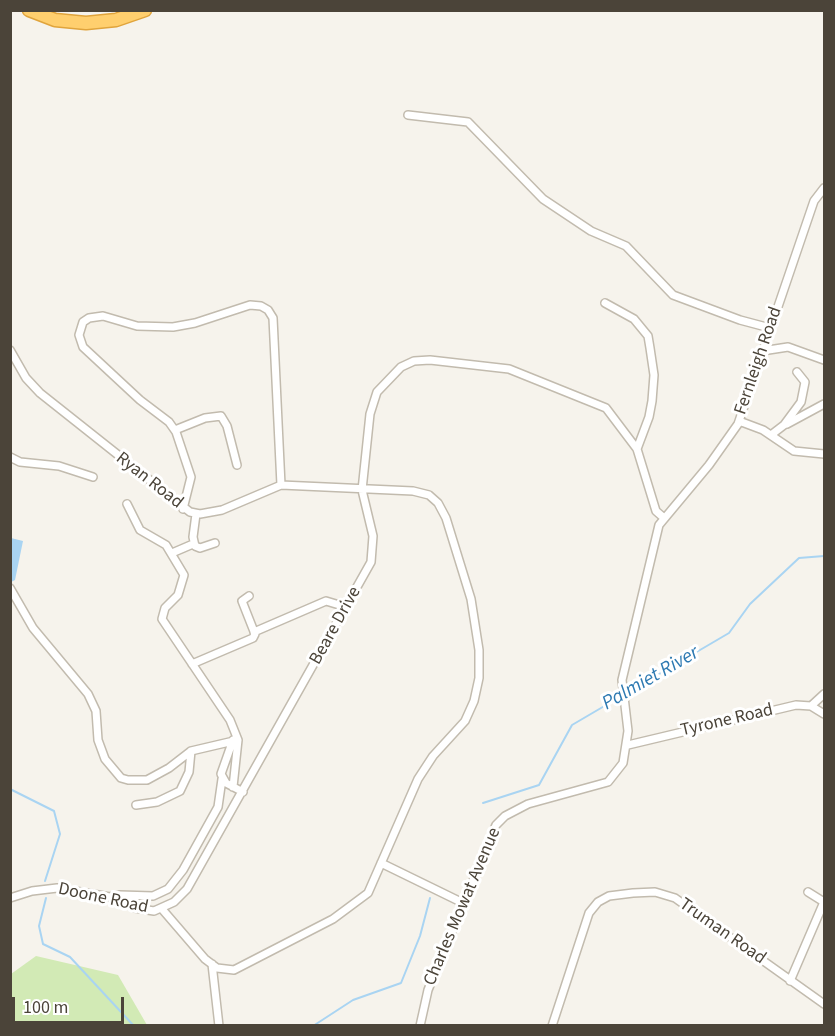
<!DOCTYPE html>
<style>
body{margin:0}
#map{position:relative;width:835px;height:1036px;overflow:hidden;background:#f6f3ec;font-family:"Source Sans 3",sans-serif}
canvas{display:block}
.frame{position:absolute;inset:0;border:12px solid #4b4439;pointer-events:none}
.scale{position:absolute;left:12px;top:997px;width:112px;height:27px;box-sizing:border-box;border:3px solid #4b4439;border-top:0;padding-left:8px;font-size:18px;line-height:21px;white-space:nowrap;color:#4b4439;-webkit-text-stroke:4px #fff;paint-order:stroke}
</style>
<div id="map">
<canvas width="835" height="1036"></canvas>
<div class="frame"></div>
<div class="scale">100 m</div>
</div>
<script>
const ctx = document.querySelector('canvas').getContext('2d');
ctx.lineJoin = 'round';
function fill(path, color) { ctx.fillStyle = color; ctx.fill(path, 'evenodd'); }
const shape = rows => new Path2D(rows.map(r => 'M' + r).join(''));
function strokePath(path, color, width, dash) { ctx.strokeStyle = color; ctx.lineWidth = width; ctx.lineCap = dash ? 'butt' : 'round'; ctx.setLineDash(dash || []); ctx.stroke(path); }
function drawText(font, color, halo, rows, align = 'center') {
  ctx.font = font + ' "Source Sans 3",sans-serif'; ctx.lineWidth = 6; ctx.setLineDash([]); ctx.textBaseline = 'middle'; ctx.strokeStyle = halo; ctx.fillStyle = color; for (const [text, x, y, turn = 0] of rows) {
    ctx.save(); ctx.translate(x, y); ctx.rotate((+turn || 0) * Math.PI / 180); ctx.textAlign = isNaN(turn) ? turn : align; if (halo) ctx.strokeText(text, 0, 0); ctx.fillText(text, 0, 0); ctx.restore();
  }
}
const green = shape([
 [36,956,118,975,147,1025,11,1025,11,974]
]);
const water = shape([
 [11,538,23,541,15,580,11,582]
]);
const stream = shape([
 [10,789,54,811,60,834,45,881],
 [483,803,539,785,572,725,729,633,750,604,799,558,824,556],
 [46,898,39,926,43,944,70,957,134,1026],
 [313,1026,353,1000,401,983,420,936,430,898]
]);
const street = shape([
 [408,115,468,122,543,199,591,231,626,246,673,295,740,320,770,328],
 [605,303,634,319,648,336,650,348,654,375,652,401,649,417,637,449],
 [10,350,26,378,40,393,190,512,200,514,222,510,281,485,413,491,429,495,438,503,446,518,471,599,479,650,479,678,474,701,465,721,433,756,418,779,368,893,333,919,234,970,217,968,205,959,162,909],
 [762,351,788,347,824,360],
 [739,421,763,430,794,451,824,454],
 [787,424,824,404],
 [175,430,205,418,221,416,227,426,237,465],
 [771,435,784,425,801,402,805,382,797,372],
 [10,457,20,462,59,466,93,477],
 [127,504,140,530,166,545,184,575,178,595,165,608,162,619,230,720,238,740,233,787],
 [183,509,191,477,176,432,169,422,140,400,83,347,79,335,83,322,89,318,103,316,137,326,173,327,195,323,250,305,261,306,268,310,273,318,281,485],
 [196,514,193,537,195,546,200,548,215,543],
 [172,553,193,544],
 [10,588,33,628,88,694,96,711,98,740,105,759,121,778,128,780,147,780,169,768,191,751,238,740],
 [254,632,326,601,346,607],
 [192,664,253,638,255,634,242,601,249,596],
 [811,706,824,694],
 [233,740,221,774,226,783,243,792],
 [628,745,796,705,811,706,824,714],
 [136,805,157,802,180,791,189,772,191,751],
 [381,863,463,903],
 [808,892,824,902],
 [110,897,120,895,153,896,168,889,183,870,218,807,222,779],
 [10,898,32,891,57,888,110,897,135,908,154,911,174,902,187,889,371,562,373,536,362,490,370,414,377,392,401,367,414,361,430,360,509,369,606,408,637,449,656,511,664,518],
 [212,964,219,1026],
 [790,981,824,902],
 [420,1026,428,990,496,825,505,816,528,804,608,782,623,763,628,731,622,680,659,525,709,465,738,424,814,201,824,188],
 [552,1026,589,913,598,902,609,896,633,893,655,892,675,898,824,1004]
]);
const highway = shape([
 [29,10,55,20,86,23,116,20,145,10]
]);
const streetNames = [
 ["Fernleigh Road",759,361,-71],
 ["Ryan Road",149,481,38],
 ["Beare Drive",336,626,-61],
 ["Tyrone Road",727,721,-13],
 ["Doone Road",103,899,12],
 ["Charles Mowat Avenue",463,907,-67],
 ["Truman Road",722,932,35]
];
const waterNames = [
 ["Palmiet River",651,679,-30]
];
fill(green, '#d2eab5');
fill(water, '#a9d4f2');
strokePath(stream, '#a9d4f2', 2);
strokePath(street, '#c2bbae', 10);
strokePath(highway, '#e0a43c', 15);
strokePath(street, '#fff', 7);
strokePath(highway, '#ffcf6e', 12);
drawText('18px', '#4b4439', '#fff', streetNames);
drawText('italic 20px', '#2e7ab2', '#fff', waterNames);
</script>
